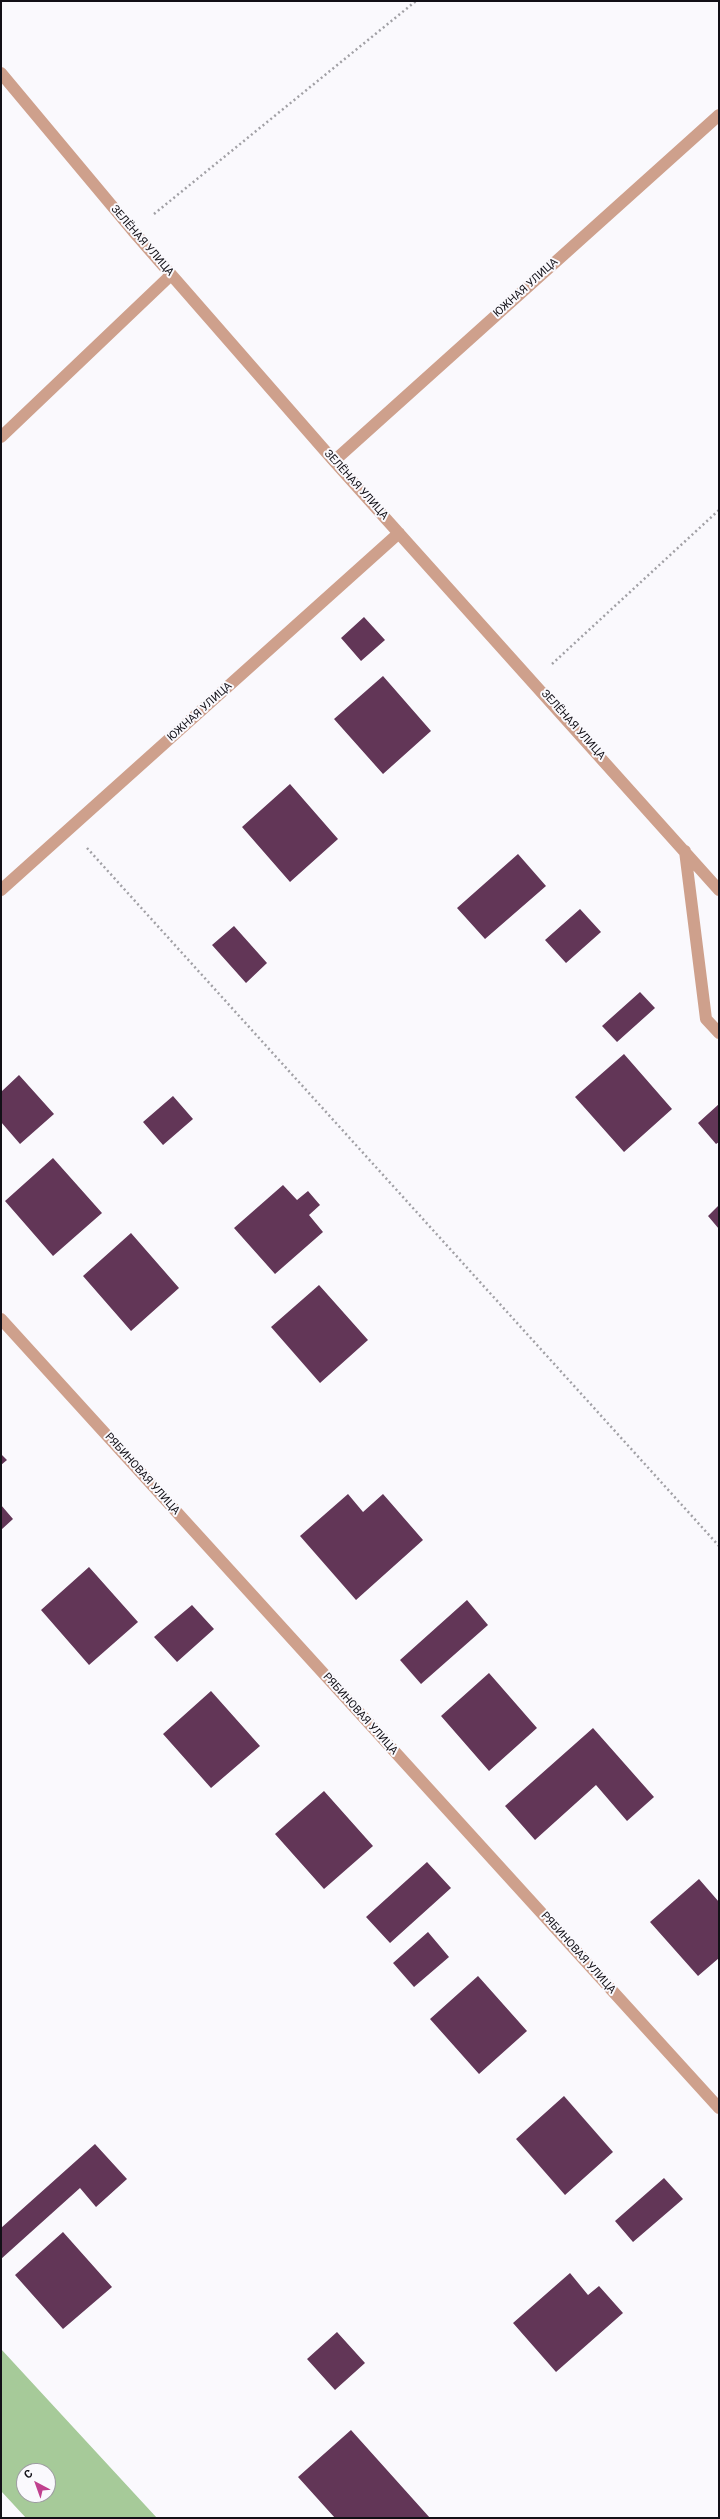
<!DOCTYPE html>
<meta charset="utf-8">
<style>
body{margin:0}
#map{position:relative;width:720px;height:2519px;overflow:hidden;background:#faf9fd;font-family:Roboto,sans-serif}
canvas{display:block}
.frame{position:absolute;inset:0;border:2px solid #121017;pointer-events:none}
.north{position:absolute;left:16px;top:2463px;width:40px;height:40px;box-sizing:border-box;background:#faf9fd;border:1px solid #9d9ca1;border-radius:50%;rotate:319deg;font-size:11px;font-weight:700;line-height:16px;text-align:center;color:#121017}
.north::after{content:'';display:block;margin:auto;width:14px;height:18px;background:#c0418e;clip-path:polygon(50% 0,100% 100%,50% 72%,0 100%)}
</style>
<div id="map">
<canvas width="720" height="2519"></canvas>
<div class="frame"></div>
<div class="north">С</div>
</div>
<script>
const ctx = document.querySelector('canvas').getContext('2d');
ctx.lineJoin = 'round';
function fill(path, color) { ctx.fillStyle = color; ctx.fill(path, 'evenodd'); }
const shape = rows => new Path2D(rows.map(r => 'M' + r).join(''));
function strokePath(path, color, width, dash) { ctx.strokeStyle = color; ctx.lineWidth = width; ctx.lineCap = dash ? 'butt' : 'round'; ctx.setLineDash(dash || []); ctx.stroke(path); }
function drawText(font, color, halo, rows, align = 'center') {
  ctx.font = font + ' Roboto,sans-serif'; ctx.lineWidth = 4; ctx.setLineDash([]); ctx.textBaseline = 'middle'; ctx.strokeStyle = halo; ctx.fillStyle = color; for (const [text, x, y, turn = 0] of rows) {
    ctx.save(); ctx.translate(x, y); ctx.rotate((+turn || 0) * Math.PI / 180); ctx.textAlign = isNaN(turn) ? turn : align; if (halo) ctx.strokeText(text, 0, 0); ctx.fillText(text, 0, 0); ctx.restore();
  }
}
const forest = shape([
 [1,2349,157,2518,26,2518,1,2491],
 [24,2471,48,2471,48,2495,24,2495]
]);
const building = shape([
 [364,617,385,640,361,661,341,638],
 [383,676,431,731,383,774,334,719],
 [290,784,338,839,290,882,242,827],
 [518,854,546,886,485,939,457,908],
 [580,909,601,932,566,963,545,940],
 [234,926,267,963,246,983,212,945],
 [640,992,655,1008,617,1042,602,1026],
 [624,1054,672,1109,624,1152,575,1097],
 [19,1075,54,1114,20,1144,1,1122,1,1092],
 [173,1096,193,1119,163,1145,143,1122],
 [719,1104,719,1142,716,1144,698,1123],
 [53,1158,102,1213,53,1256,5,1201],
 [283,1185,297,1200,308,1191,320,1205,309,1215,323,1232,275,1274,234,1228],
 [719,1205,719,1229,708,1216],
 [131,1233,179,1288,131,1331,83,1276],
 [319,1285,368,1340,320,1383,271,1327],
 [1,1454,7,1460,1,1465],
 [348,1494,363,1512,383,1494,423,1540,356,1600,300,1536],
 [1,1505,13,1519,1,1530],
 [89,1567,138,1622,89,1665,41,1610],
 [467,1600,488,1625,421,1684,400,1660],
 [192,1605,214,1629,177,1662,154,1637],
 [489,1673,537,1728,489,1771,441,1716],
 [211,1691,260,1746,211,1788,163,1734],
 [593,1728,654,1797,627,1821,596,1785,535,1840,505,1806],
 [324,1791,373,1846,324,1889,275,1834],
 [427,1862,451,1888,390,1943,366,1917],
 [699,1879,719,1902,719,1958,698,1976,650,1922],
 [428,1932,449,1957,414,1987,393,1963],
 [478,1976,527,2031,479,2074,430,2019],
 [564,2096,613,2152,565,2195,516,2139],
 [95,2144,127,2179,96,2207,80,2188,1,2259,1,2228],
 [664,2178,683,2199,633,2242,615,2221],
 [63,2232,112,2287,63,2329,15,2275],
 [570,2273,588,2295,599,2286,623,2313,556,2372,513,2323],
 [337,2332,365,2363,335,2390,307,2359],
 [351,2430,430,2518,335,2518,298,2477]
]);
const path = shape([
 [154,214,416,1],
 [552,664,719,510],
 [87,848,719,1546]
]);
const service = shape([
 [1,437,171,275]
]);
const minor = shape([
 [1,73,133,231,334,461,719,890],
 [334,461,719,115],
 [685,851,706,1019,719,1033],
 [1,890,399,533],
 [1,1319,719,2108]
]);
const streetNames = [
 ["ЗЕЛЁНАЯ УЛИЦА",142,241,49],
 ["ЮЖНАЯ УЛИЦА",526,288,-42],
 ["ЗЕЛЁНАЯ УЛИЦА",356,485,48],
 ["ЮЖНАЯ УЛИЦА",200,712,-42],
 ["ЗЕЛЁНАЯ УЛИЦА",573,725,48],
 ["РЯБИНОВАЯ УЛИЦА",142,1474,48],
 ["РЯБИНОВАЯ УЛИЦА",360,1714,48],
 ["РЯБИНОВАЯ УЛИЦА",578,1953,48]
];
fill(forest, '#a6ca99');
fill(building, '#623657');
strokePath(path, '#a1a0a5', 2.5, [2, 3]);
strokePath(service, '#cea08c', 12);
strokePath(minor, '#cea08c', 12);
drawText('11px', '#121017', '#faf9fd', streetNames);
</script>
